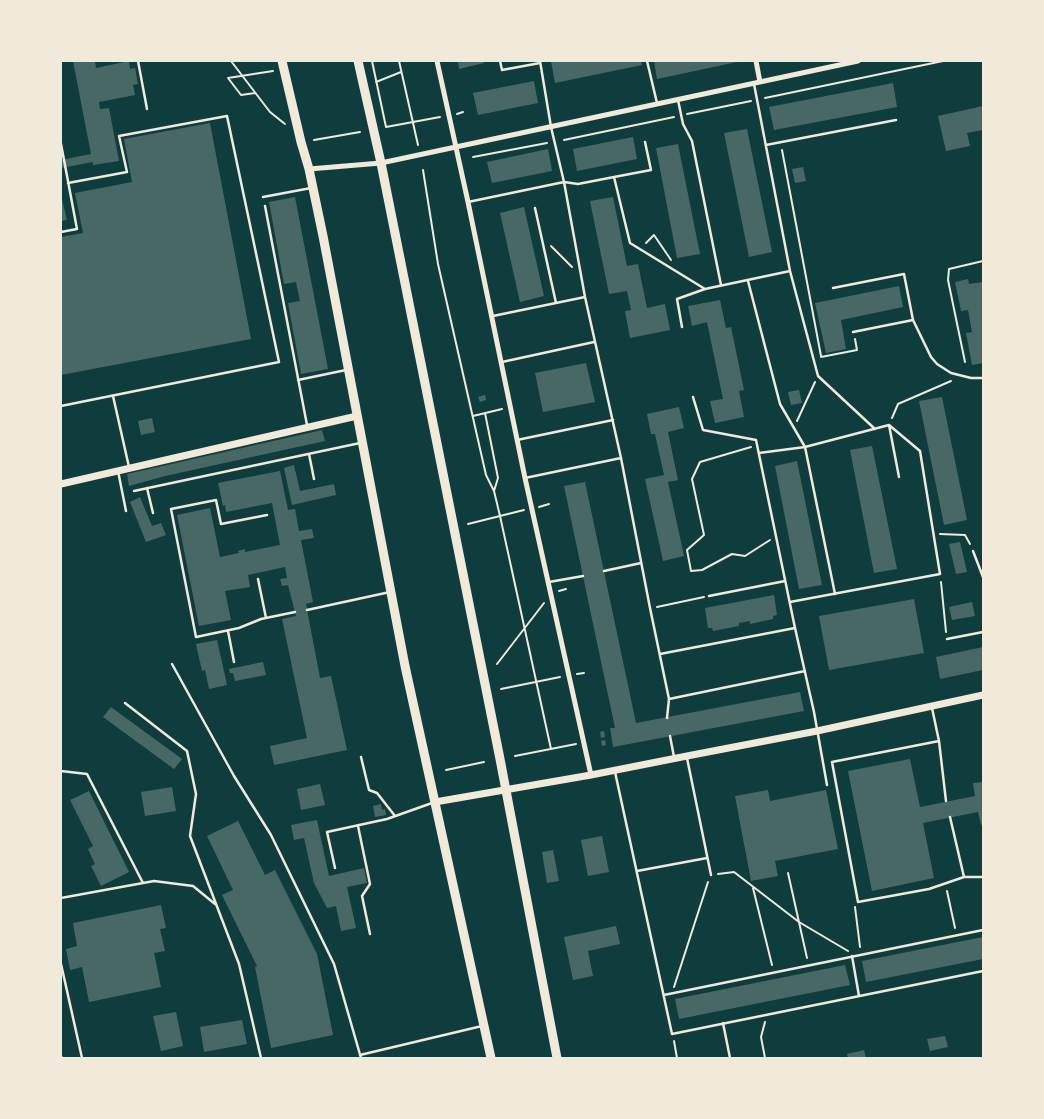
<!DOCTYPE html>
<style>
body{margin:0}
#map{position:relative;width:1044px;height:1119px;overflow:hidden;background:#0f3d3e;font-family:"DM Sans",sans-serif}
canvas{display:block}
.frame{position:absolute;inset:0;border:62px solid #f1e9da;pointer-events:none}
</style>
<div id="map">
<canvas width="1044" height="1119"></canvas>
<div class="frame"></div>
</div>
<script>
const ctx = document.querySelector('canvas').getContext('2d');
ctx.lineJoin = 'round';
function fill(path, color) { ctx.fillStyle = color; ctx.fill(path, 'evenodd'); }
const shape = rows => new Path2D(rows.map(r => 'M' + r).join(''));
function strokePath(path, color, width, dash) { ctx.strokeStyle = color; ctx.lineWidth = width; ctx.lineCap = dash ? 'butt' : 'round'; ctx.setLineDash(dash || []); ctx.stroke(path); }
const building = shape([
 [73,61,95,61,96,68,129,61,130,69,135,68,138,84,133,85,135,95,99,102,100,109,109,108,119,161,93,165,93,162,61,168,61,160,91,154],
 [458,61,483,61,484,63,459,69],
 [551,61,641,61,642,65,555,83],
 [654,61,737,61,737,62,657,79],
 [534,81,538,103,478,115,473,93],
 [893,83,897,107,774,130,769,107],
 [983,106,983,130,967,133,970,146,946,151,938,116],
 [210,123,251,339,61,375,61,237,83,233,75,193,132,182,124,139],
 [747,129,772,252,749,257,724,133],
 [633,137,637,159,577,171,573,149],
 [678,144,700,254,677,258,656,148],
 [548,149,552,171,492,183,487,162],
 [803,167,806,181,795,183,792,169],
 [61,195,67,220,61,221],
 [295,197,328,369,301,374,288,303,300,301,296,282,284,284,269,202],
 [613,197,627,266,638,264,647,308,665,304,670,330,630,338,625,311,631,310,627,291,609,294,590,201],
 [524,207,544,296,520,302,500,213],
 [968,279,969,284,983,282,983,363,972,365,966,333,972,332,968,310,961,311,955,282],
 [899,286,903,307,841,320,846,349,826,353,815,303],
 [720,300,726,328,731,327,744,390,739,391,744,417,715,423,710,401,723,399,707,322,692,326,688,306],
 [586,363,595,402,543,412,535,373],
 [799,390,802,403,791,405,788,392],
 [485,395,486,400,480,402,478,397],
 [942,397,967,520,944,525,919,401],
 [679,407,684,428,668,432,678,480,668,482,684,556,663,561,645,479,664,475,655,434,651,434,647,414],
 [152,418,155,432,141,435,138,421],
 [322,430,325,441,165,476,129,486,127,474],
 [872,446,897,569,874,573,850,450],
 [797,461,822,585,799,589,775,466],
 [294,465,300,491,334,484,336,495,292,505,284,468],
 [280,471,288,510,295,509,299,531,312,529,314,538,301,540,313,602,306,604,320,678,331,676,347,750,274,765,270,746,307,738,282,619,296,616,288,585,282,586,280,579,287,578,285,567,248,575,250,587,225,591,231,620,199,626,177,515,210,508,220,557,239,553,238,551,245,549,245,552,280,545,272,503,226,512,225,505,223,506,218,483],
 [585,482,636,723,800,692,804,711,613,747,610,728,615,728,564,486],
 [140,497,152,526,161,523,166,535,146,542,130,502],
 [960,542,967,572,956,574,949,544],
 [774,595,777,615,773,616,773,619,750,624,750,621,739,623,739,626,713,631,712,628,708,628,705,608],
 [914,599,924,653,829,670,819,616],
 [972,602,975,616,952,620,949,607],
 [217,640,227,685,209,689,205,670,202,671,196,644],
 [983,647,983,670,940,679,936,657],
 [263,662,266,675,235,681,233,673,230,673,229,669],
 [111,707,182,759,174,769,103,717],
 [604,731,605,737,601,738,600,732],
 [605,740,606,745,602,746,601,741],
 [910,759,920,807,975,796,973,783,983,782,983,824,981,825,978,812,923,823,934,878,872,891,848,771],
 [320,784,325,805,301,810,297,789],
 [172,787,176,811,145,816,141,792],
 [768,790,770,801,826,790,838,849,775,861,778,876,751,881,735,796],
 [89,791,129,872,101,886,91,866,95,864,88,849,93,846,70,800],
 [381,804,382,810,385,809,386,815,375,817,373,806],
 [317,820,329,876,364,868,367,883,347,887,356,928,341,931,336,906,327,908,314,883,304,838,294,840,291,825],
 [238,821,265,875,275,870,317,954,333,1035,271,1048,255,967,257,966,222,895,233,890,207,836],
 [602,836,609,872,588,876,581,840],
 [553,850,559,881,547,883,542,852],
 [161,905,166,928,160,929,165,951,154,953,161,987,89,1002,82,967,70,970,66,949,77,946,73,923],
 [616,926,620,944,588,951,593,976,573,980,564,937],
 [983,937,983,959,866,982,862,961],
 [845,965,850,985,679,1019,675,999],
 [176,1012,183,1046,161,1051,153,1016],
 [242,1020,247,1044,204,1052,200,1027],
 [945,1036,948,1047,930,1051,927,1039],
 [864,1050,866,1058,848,1058,847,1054]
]);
const path = shape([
 [231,61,270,112,285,124],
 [372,61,386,127,440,117],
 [399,61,418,145],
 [376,82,401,72],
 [255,93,241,95,228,78,273,71],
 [765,98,943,61],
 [457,114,463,112],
 [687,114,751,101],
 [314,140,360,132],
 [564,140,674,117],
 [782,150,821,356],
 [473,157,547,143],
 [423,170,438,264,486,475,494,491,500,516,551,749],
 [646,243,654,235,671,260],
 [551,246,572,267],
 [821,357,857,350,855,339],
 [965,362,948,280,949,269,983,261],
 [485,413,498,478,494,491],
 [473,416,502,409],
 [892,418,898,404,951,381],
 [797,421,815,382],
 [751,447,700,462,692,479,704,535,687,550,691,571,702,570,732,554,745,556,770,540],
 [539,507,549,504],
 [468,524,524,510],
 [940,534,965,535,970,544],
 [941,582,946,632],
 [559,591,566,589],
 [657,607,704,597],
 [497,664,544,603],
 [577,674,584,673],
 [501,689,560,677],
 [515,756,576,744],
 [446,770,484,762],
 [788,873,807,958],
 [718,874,734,872,799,922,848,951],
 [753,888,772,965],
 [947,891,955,928],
 [855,907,860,947],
 [674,987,708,882],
 [674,1041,677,1058],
 [765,1058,761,1037,765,1022]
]);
const service = shape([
 [138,61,147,109],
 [500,61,502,70,540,63],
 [540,61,551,127,564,182,585,297,621,458,650,608,669,699,667,718],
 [647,61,657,103],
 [678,100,683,124,692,141,721,285],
 [61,144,77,229,61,232],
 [766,145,896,120],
 [614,177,651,170,645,142],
 [263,197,311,188],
 [468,202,564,182,578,184,614,177,630,243,705,289,790,271,754,84],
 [265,206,307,425],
 [535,208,556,303],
 [790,271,818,376,875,429],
 [748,281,780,404,805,447,835,594],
 [833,288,904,274,913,320,931,357,937,364,951,373,971,378,983,378],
 [493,316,585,297],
 [682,327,677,299,705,289],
 [853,332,913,320],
 [502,362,594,342],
 [298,380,346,370],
 [113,396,129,467],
 [693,397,703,430,756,440,795,628,814,712,827,785],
 [61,406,279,362,227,116,119,136,127,172,68,183],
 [517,440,613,420],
 [759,453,805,447,889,425],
 [309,454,314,479],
 [118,471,126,511],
 [525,478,621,458],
 [147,488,153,513],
 [134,491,360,443],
 [267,515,221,524,216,500,171,509,196,637,239,628,261,619,295,612],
 [973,551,983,577],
 [604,571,641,563],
 [258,579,266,618],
 [549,582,583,576],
 [709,596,785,581],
 [790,602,940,574,920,451,889,425,899,477],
 [307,610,390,592],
 [228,631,234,662],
 [947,639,983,632],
 [660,654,795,628],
 [172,664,234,776,271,835,334,964,361,1058],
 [669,699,805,671],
 [125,703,187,751,196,794,190,836,239,964,261,1058],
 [932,708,939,741,946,801],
 [670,736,674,757],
 [939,741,832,762,858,902,929,889,964,877],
 [361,757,369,790,377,793,395,816],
 [687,758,711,875],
 [61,771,87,774,143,883],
 [615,772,672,1034,983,971],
 [950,817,964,877,983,877],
 [358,826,370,884,362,896,370,934],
 [335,868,327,832,387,819,432,803],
 [637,871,707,858],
 [61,898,154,881,193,886,215,904],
 [852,956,859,996],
 [61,964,82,1058],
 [664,995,983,930],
 [723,1023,730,1058],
 [360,1055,482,1026],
 [61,1057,63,1058]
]);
const minor = shape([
 [437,61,468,202,525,478,591,775],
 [756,61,760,82],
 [309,169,381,163,858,61]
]);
const tertiary = shape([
 [61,484,357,416],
 [435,802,591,775,687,756,817,731,983,695]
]);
const primary = shape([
 [282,61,301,142,309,169,323,236,405,666,491,1058],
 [358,61,381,163,500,759,557,1058]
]);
fill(building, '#486865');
strokePath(path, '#f1e9da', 2);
strokePath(service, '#f1e9da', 2.5);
strokePath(minor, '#f1e9da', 5);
strokePath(tertiary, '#f1e9da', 7);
strokePath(primary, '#f1e9da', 9);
</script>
